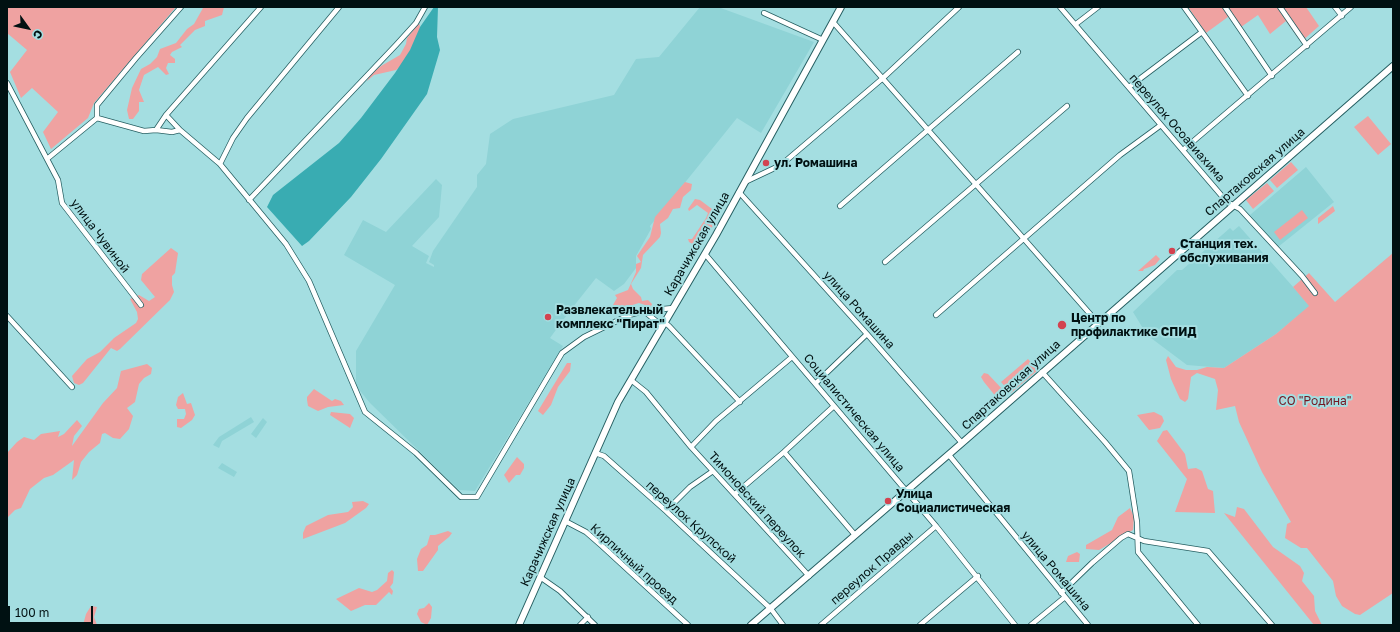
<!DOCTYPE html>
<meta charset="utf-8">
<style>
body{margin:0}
#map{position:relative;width:1400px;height:632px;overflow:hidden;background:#a4dee1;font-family:"Golos Text",sans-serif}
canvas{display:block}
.frame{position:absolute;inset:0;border:8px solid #001112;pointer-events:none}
.north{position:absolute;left:8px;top:8px;width:40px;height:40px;-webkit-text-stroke:3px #a4dee1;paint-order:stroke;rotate:123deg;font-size:11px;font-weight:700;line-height:16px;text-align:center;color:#001112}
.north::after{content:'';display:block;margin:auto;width:14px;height:18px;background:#001112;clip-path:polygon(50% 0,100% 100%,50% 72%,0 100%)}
.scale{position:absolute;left:8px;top:606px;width:85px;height:18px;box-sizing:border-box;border:2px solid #001112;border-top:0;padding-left:5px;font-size:12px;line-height:14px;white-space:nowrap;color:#001112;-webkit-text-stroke:3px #a4dee1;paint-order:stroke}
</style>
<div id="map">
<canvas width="1400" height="632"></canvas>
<div class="frame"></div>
<div class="north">С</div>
<div class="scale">100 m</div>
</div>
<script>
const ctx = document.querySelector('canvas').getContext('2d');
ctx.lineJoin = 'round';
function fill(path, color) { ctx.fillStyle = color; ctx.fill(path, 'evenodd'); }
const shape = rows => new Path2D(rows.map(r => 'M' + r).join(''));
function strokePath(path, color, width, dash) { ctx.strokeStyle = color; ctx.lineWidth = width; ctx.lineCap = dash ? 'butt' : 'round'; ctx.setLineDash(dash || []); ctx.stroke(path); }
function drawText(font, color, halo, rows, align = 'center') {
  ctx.font = font + ' "Golos Text",sans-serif'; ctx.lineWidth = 4; ctx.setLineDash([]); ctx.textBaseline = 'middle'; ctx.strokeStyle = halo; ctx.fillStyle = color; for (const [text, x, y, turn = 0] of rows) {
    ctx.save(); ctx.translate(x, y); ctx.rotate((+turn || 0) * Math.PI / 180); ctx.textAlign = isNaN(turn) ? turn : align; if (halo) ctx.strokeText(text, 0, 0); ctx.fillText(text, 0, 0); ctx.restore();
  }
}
const built = shape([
 [700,7,718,7,814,42,761,133,737,118,650,226,651,229,636,256,636,268,624,284,614,291,596,278,569,312,550,338,563,346,475,491,459,490,370,403,356,386,356,351,395,285,344,255,363,220,386,232,436,179,442,185,439,217,412,246,429,256,426,263,434,267,434,265,429,262,433,251,477,187,477,175,486,164,490,134,513,119,614,95,636,59,659,57],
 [1306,167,1334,202,1278,247,1250,215],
 [1239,226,1310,306,1276,334,1224,368,1187,365,1147,335,1133,312,1177,270,1182,270,1230,228,1233,231],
 [251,417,254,422,222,441,219,448,213,445,219,437],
 [263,418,267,422,256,438,251,434],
 [222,463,237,472,234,477,218,468]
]);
const green = shape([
 [7,7,176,7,94,103,88,118,51,149,43,132,58,112,32,88,21,98,10,72,27,50,7,33],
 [207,7,224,7,222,15,205,21,205,26,195,30,180,45,182,47,172,52,170,55,175,59,175,63,168,63,166,68,169,74,166,75,158,67,144,75,139,90,144,102,139,102,139,111,133,119,129,119,127,110,132,88,141,69,150,64,157,57,160,49,176,43,187,29,194,24,203,8],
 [1188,7,1306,7,1319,26,1301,42,1286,21,1270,34,1258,15,1241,27,1232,14,1206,33],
 [419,23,421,30,402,65,396,70,374,75,367,81,370,75,381,66,400,55,406,44,407,38],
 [1368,116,1391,144,1378,155,1354,127],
 [1291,162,1298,170,1277,188,1270,180],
 [685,182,692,184,691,190,683,197,680,208,673,209,668,218,660,224,661,233,660,237,643,255,641,268,631,284,633,289,641,297,642,301,648,300,652,304,651,307,639,303,629,306,618,306,613,314,611,313,610,310,617,298,615,295,628,290,636,272,636,264,641,262,637,256,650,237,655,217],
 [1267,183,1274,191,1253,209,1246,200],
 [695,199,700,200,716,212,718,219,701,242,696,246,689,242,688,239,692,239,706,218,708,213,697,205,689,211,688,209],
 [1333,206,1335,211,1318,224,1318,218],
 [1302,210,1308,218,1280,240,1274,232],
 [171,248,178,253,175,273,172,276,172,285,174,292,170,300,120,349,117,351,111,348,83,383,79,385,74,383,72,376,87,359,100,352,114,338,136,323,138,319,137,312,130,299,139,295,149,301,155,297,141,280,142,274],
 [1393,253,1393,593,1360,615,1355,614,1342,606,1336,596,1333,581,1307,548,1301,548,1285,538,1287,524,1291,522,1262,472,1239,422,1235,406,1216,410,1218,390,1215,379,1197,373,1191,377,1188,399,1185,402,1180,399,1171,379,1166,360,1168,356,1176,367,1186,370,1197,370,1207,367,1224,368,1276,334,1309,306,1293,287,1309,273,1335,302],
 [1156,255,1160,259,1155,265,1144,269,1143,271,1138,271],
 [1028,359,1038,370,1011,393,1010,392,1001,382],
 [567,363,571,363,570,371,558,387,551,405,543,415,538,411],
 [147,364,152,368,151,374,144,378,139,384,135,402,127,408,133,416,129,429,120,439,113,438,105,433,102,434,100,443,89,452,81,462,77,475,72,480,74,460,53,475,44,478,30,489,21,508,15,510,7,518,7,453,17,442,24,437,34,440,41,434,60,431,58,437,64,434,77,420,82,426,74,436,72,446,103,403,117,388,121,371],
 [984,373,988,374,1004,391,1007,395,1006,398,999,400,997,398,984,382,981,377],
 [314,389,332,401,335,399,341,401,344,405,328,407,318,411,308,406,307,400,307,397],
 [183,393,187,404,191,403,195,415,192,420,181,428,177,427,177,419,184,419,186,414,185,409,178,409,176,405,178,397],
 [331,412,350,414,354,418,350,428,330,415],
 [1154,412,1162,416,1164,421,1160,428,1149,430,1137,415],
 [1167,430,1185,454,1188,469,1196,468,1202,471,1208,489,1213,491,1215,513,1175,512,1187,479,1157,441,1163,431],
 [517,457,524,464,524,468,520,475,516,475,509,483,504,475],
 [363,501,369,504,366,508,345,523,303,539,303,533,306,526,328,515,348,512,353,507,352,502],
 [1237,507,1244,509,1273,547,1300,566,1304,573,1302,581,1314,596,1315,611,1322,625,1314,625,1224,513,1235,517],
 [1130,508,1134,517,1133,530,1099,550,1086,549,1086,545,1112,530,1118,517],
 [448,531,452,533,449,537,438,546,438,550,423,571,418,571,417,559,421,549,427,545,430,535,435,535],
 [1077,552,1080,554,1079,562,1066,562,1068,556],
 [392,570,394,572,393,583,390,587,393,591,392,595,389,592,376,605,365,605,351,611,336,599,359,588,372,592,377,590,387,581,388,573],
 [429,603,432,607,431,618,427,625,421,622,417,614,419,609,424,608],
 [91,606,97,607,94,617,97,625,83,625,86,614]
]);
const water = shape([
 [434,7,438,7,437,37,440,50,427,94,381,159,351,197,309,241,302,246,267,207,273,195,339,143,361,118,395,73,410,50,420,27]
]);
const street = shape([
 [1060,7,1227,202,1240,209,1302,276,1315,293],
 [1184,7,1248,96],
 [1225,7,1272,76],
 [1280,7,1307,46],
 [1335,7,1342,16],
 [764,13,823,40],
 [833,22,1098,323],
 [1076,24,1098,7],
 [7,83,58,180,62,203,141,305],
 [1129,87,1202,32],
 [166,115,180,130],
 [97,118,144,131,156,130,172,132,180,130,220,164,286,244,309,281,365,412,416,453,461,497,477,497,562,353,584,337,629,315,644,311,673,308],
 [156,130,166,115,261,7],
 [1183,150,1351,7],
 [47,159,97,118,97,105,136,58,181,7],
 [220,164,233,138,247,118,339,7],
 [745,182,781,165,883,78,959,7],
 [739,192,867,334,962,443],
 [249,200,396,45,416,23,425,7],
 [840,206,1018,52],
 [705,254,936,526,1015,625],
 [885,262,1067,106],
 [644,311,662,326],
 [936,315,1120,155,1161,125],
 [7,316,72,387],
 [664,322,669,326,740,402],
 [1042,372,1105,442,1129,471,1137,522,1138,552,1198,625],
 [631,380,646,392,691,447,809,576],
 [816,383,867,334],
 [691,447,716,421,792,357],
 [784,452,855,535],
 [595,453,604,456,666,511,771,609,783,625],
 [949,455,1088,625],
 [735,494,784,452,834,406],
 [666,511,690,487,713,471],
 [565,521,586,532,602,546,688,625],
 [540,577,560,591,595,625],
 [1061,593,1092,563,1121,538,1128,534,1144,541,1208,551,1272,625],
 [580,625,588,617],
 [821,625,936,526],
 [920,625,978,576],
 [1031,625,1065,597]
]);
const secondary = shape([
 [519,625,618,402,716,235,841,7],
 [751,625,962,443,1393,66]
]);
const markers = [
 [766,163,4,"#d34350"],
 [1172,251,4,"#d34350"],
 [548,317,4,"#d34350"],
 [1062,325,5,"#d34350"],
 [888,501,4,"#d34350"]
];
const streetNames = [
 ["переулок Осоавиахима",1177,128,49],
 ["Спартаковская улица",1255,172,-41],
 ["улица Чувиной",100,236,53],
 ["Карачижская улица",697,244,-60],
 ["улица Ромашина",859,310,48],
 ["Спартаковская улица",1011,385,-42],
 ["Социалистическая улица",854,413,50],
 ["Тимоновский переулок",757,505,48],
 ["переулок Крупской",691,522,42],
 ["Карачижская улица",548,532,-66],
 ["Кирпичный проезд",634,564,42],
 ["переулок Правды",872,568,-41],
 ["улица Ромашина",1056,571,50]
];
const poiNames = [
 ["ул. Ромашина",774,163],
 ["Станция тех.",1180,244],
 ["обслуживания",1180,258],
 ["Развлекательный",556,310],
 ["комплекс \"Пират\"",556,324],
 ["Центр по",1071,318],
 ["профилактике СПИД",1071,332],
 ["Улица",896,494],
 ["Социалистическая",896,508]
];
const parkNames = [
 ["СО \"Родина\"",1315,401]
];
fill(built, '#8fd3d6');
fill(green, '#efa2a1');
fill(water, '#39acb2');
strokePath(street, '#265f62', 6);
strokePath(secondary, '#265f62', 8);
strokePath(street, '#fff', 4.5);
strokePath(secondary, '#fff', 6);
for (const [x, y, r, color] of markers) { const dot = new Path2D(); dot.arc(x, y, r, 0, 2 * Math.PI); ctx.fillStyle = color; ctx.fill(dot); strokePath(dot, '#a4dee1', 1.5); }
drawText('12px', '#001112', '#a4dee1', streetNames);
drawText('bold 12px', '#001112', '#a4dee1', poiNames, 'left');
drawText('12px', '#731823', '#a4dee1', parkNames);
</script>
